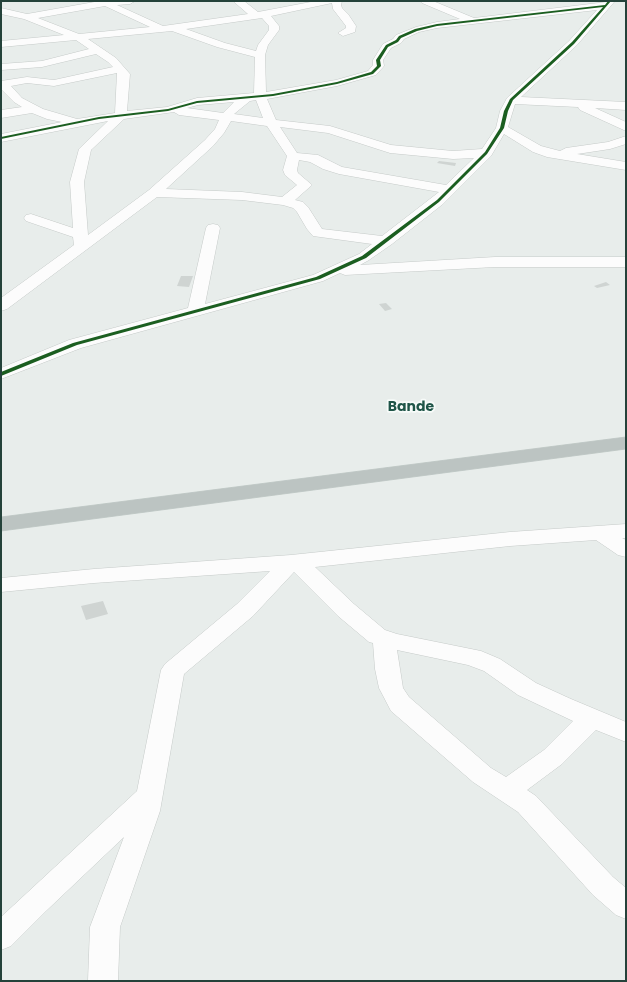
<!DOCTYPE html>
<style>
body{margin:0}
#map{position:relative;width:627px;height:982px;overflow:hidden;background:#e8edeb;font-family:Poppins,sans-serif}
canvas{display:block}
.frame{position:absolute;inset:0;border:2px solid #24423a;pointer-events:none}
</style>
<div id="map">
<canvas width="627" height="982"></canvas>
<div class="frame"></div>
</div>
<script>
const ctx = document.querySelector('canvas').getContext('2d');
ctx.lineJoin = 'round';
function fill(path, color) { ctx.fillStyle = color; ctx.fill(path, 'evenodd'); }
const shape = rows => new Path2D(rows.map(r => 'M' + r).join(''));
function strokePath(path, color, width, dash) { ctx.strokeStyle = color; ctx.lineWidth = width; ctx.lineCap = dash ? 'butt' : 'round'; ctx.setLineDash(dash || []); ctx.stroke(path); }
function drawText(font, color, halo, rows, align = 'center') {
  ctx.font = font + ' Poppins,sans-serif'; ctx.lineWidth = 3.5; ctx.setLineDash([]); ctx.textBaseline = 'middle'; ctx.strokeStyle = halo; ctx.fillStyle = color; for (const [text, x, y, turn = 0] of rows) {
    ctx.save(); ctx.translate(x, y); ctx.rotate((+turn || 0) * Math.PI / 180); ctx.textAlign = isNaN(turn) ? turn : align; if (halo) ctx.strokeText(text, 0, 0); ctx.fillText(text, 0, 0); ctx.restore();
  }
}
const building = shape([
 [439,161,456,163,455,166,437,163],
 [181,276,193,276,189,287,177,286],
 [606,282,610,285,597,288,594,286],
 [386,303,392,309,385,311,379,304],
 [103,601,108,614,86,620,81,606]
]);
const minor = shape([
 [100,1,135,1,130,4,117,5,163,26,248,14,233,1,244,1,258,12,316,1,342,1,341,5,342,8,348,14,356,26,355,32,343,36,338,33,346,28,346,26,333,9,332,3,271,16,279,26,279,30,268,45,265,55,266,92,336,80,368,71,373,65,373,60,383,44,393,39,396,35,416,27,437,22,460,19,422,3,420,1,433,1,474,18,615,1,577,45,521,97,626,102,626,110,595,108,626,122,626,131,580,110,578,107,515,104,508,127,541,146,560,151,566,148,608,142,626,136,626,144,610,149,577,154,626,162,626,170,547,157,533,152,504,134,491,156,443,204,392,244,369,260,360,265,495,257,626,257,626,267,495,267,345,275,340,273,323,281,81,348,1,379,1,368,69,340,188,308,206,228,208,225,213,224,218,225,220,228,205,304,313,275,359,254,372,244,313,236,307,229,297,212,293,208,283,205,242,200,157,197,7,309,1,311,1,298,74,245,73,237,26,221,24,218,26,215,31,214,73,228,70,182,79,149,108,121,1,142,1,134,62,122,47,119,32,113,1,118,1,110,22,107,14,102,1,89,1,81,27,77,54,80,113,67,108,62,96,54,42,67,1,70,1,64,42,61,89,49,76,40,1,47,1,41,64,35,24,19,1,14,1,8,27,14,100,1],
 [105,6,150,27,79,34,38,18,105,6],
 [597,10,569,41,507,98,500,111,496,128,482,149,453,151,391,145,330,126,276,120,267,99,337,86,376,75,384,66,383,60,391,48,401,43,404,39,419,32,437,28,597,10],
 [262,18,269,26,269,30,258,45,256,51,225,43,186,29,262,18],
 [172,31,217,47,255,57,254,93,197,98,167,107,127,111,130,74,116,58,88,39,172,31],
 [117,73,115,113,77,119,43,109,22,98,11,86,27,83,54,86,117,73],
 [256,100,263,118,234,114,250,101,256,100],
 [234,102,223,113,187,108,198,105,234,102],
 [174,112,179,115,219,120,215,129,205,140,149,190,88,235,84,182,91,150,124,119,174,112],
 [231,121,267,126,287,156,283,170,285,175,297,185,282,197,242,192,166,189,213,146,224,133,231,121],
 [280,127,328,133,390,153,453,159,474,158,446,185,342,167,318,155,297,153,280,127],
 [299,160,310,162,323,169,339,174,439,192,382,236,322,229,308,207,303,202,295,200,312,185,298,173,297,170,299,160],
 [626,524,626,538,622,538,626,540,626,557,618,555,596,540,510,546,315,567,354,604,385,630,397,634,481,651,500,659,536,683,571,699,626,722,626,742,596,730,562,764,527,790,536,796,613,877,626,888,626,919,616,915,593,895,518,812,473,782,391,711,379,688,375,669,373,643,369,642,338,616,294,572,253,616,184,674,160,811,120,927,118,981,88,981,90,927,124,837,46,911,11,946,1,950,1,917,137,791,161,670,165,664,237,604,270,571,94,583,1,592,1,578,94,569,291,555,510,532,626,524],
 [397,650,468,665,484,671,518,695,573,721,544,750,506,777,491,768,409,697,403,688,397,650]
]);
const highway = shape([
 [626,437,626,449,1,531,1,517,626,437]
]);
const cycleway = shape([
 [608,1,611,1,574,44,513,100,508,111,504,128,487,154,439,202,366,258,320,279,77,345,1,376,1,372,73,343,316,277,362,256,437,200,485,152,500,128,504,111,510,99,572,42,603,7,437,26,417,31,401,38,398,42,388,47,380,60,381,66,373,74,337,84,273,96,197,103,168,111,99,119,1,139,1,137,99,117,168,109,197,101,273,94,337,82,371,72,377,66,376,60,386,45,396,40,399,36,415,29,437,24,605,5,608,1]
]);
const quarterNames = [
 ["Bande",411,407]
];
fill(building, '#cfd4d2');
strokePath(minor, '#c5cac8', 1);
strokePath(highway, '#c3ccc9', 1);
fill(minor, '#fcfcfc');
fill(highway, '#bcc4c2');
fill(cycleway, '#1b5e20');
drawText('bold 14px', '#1f5548', '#f7fbf9', quarterNames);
</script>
